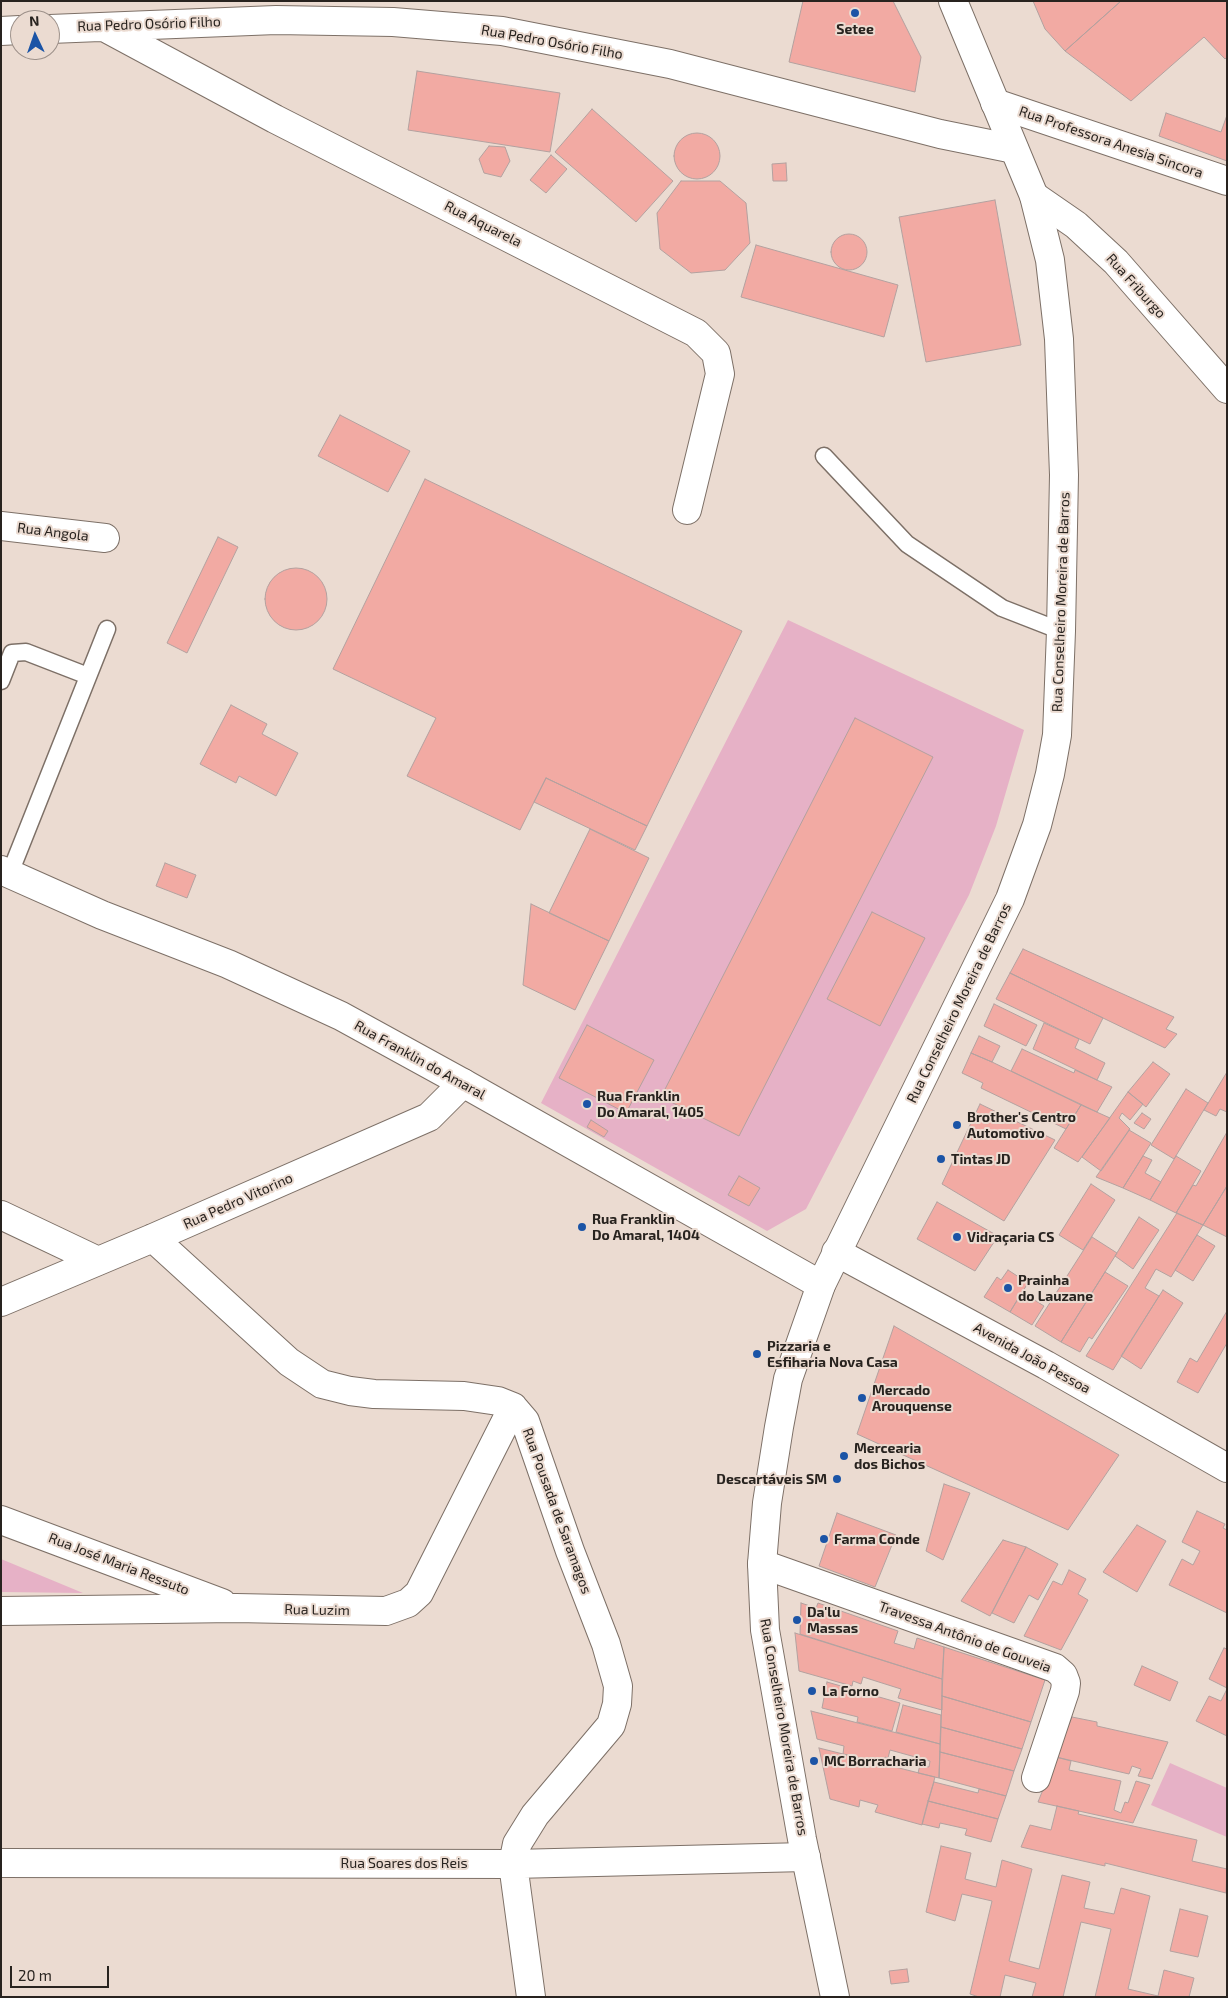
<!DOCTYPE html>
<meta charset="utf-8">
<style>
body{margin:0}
#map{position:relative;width:1228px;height:1998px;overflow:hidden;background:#ebdbd1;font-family:"Exo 2",sans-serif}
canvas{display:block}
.frame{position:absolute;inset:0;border:2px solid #28231f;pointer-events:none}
.north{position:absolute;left:10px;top:10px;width:50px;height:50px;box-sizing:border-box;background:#ebdbd1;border:1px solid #9d918a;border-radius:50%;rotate:357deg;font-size:14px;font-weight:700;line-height:20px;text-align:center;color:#28231f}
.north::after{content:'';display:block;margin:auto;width:18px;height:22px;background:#1b54a6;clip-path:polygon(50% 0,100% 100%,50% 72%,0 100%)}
.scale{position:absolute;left:10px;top:1966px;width:99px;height:22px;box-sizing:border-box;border:2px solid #28231f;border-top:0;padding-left:6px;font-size:15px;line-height:18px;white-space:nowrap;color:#28231f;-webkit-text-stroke:4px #ebdbd1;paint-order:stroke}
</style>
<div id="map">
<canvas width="1228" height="1998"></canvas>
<div class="frame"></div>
<div class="north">N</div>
<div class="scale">20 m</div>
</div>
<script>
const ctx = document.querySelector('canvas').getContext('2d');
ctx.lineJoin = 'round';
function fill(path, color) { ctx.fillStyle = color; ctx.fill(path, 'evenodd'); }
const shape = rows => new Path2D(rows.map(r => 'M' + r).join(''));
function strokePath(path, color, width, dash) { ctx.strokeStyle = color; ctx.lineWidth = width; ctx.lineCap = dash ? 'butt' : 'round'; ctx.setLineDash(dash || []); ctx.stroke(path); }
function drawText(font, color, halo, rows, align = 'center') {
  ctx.font = font + ' "Exo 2",sans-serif'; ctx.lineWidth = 4; ctx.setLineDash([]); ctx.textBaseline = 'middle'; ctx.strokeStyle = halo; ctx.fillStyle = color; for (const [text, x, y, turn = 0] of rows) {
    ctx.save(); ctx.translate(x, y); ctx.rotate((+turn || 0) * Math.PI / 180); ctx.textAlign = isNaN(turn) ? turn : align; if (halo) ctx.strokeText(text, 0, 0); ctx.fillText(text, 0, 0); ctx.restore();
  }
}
const green = shape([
 [788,620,1024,730,996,826,969,895,806,1209,767,1231,541,1103],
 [1,1559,83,1593,1,1592],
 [1170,1763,1227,1788,1227,1837,1151,1805]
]);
const building = shape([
 [803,1,893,1,921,57,915,92,789,62,803,1],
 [1033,1,1121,1,1065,51,1045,29,1033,1],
 [1121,1,1227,1,1227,57,1225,59,1204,37,1131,101,1065,51,1121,1],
 [417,71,560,93,550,152,408,130,417,71],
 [592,109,673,181,636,222,555,152,592,109],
 [1166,113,1221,132,1227,115,1227,161,1159,136,1166,113],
 '674 156a23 23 0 1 1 46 0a23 23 0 1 1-46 0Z',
 [489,146,505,147,510,161,501,177,484,173,479,159,489,146],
 [551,155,567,169,546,193,530,180,551,155],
 [786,163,787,181,773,181,772,164,786,163],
 [681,181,720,181,746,203,750,243,725,270,691,273,660,249,657,213,681,181],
 [995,200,1021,345,926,362,899,217,995,200],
 '831 252a18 18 0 1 1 36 0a18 18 0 1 1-36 0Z',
 [756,245,898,285,884,337,741,297,756,245],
 [340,415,410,451,388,492,318,456,340,415],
 [425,479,742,631,647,826,546,778,520,830,407,776,436,718,333,669,425,479],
 [218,537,238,547,187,653,167,643,218,537],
 '265 599a31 31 0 1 1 62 0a31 31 0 1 1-62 0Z',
 [231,705,267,724,262,734,298,753,276,796,239,776,236,783,200,764,231,705],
 [855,718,933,757,739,1136,661,1097,855,718],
 [546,778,647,826,635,850,534,802,546,778],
 [590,829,649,858,609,941,549,913,590,829],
 [165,863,196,875,187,898,156,886,165,863],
 [531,904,609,941,575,1010,523,985,531,904],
 [872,912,925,938,880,1026,827,999,872,912],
 [1023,949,1174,1017,1166,1029,1177,1034,1165,1048,1010,973,1023,949],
 [1010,973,1103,1018,1090,1044,996,999,1010,973],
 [994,1004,1037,1025,1026,1046,984,1026,994,1004],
 [1044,1023,1079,1039,1075,1048,1105,1063,1097,1080,1033,1049,1044,1023],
 [587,1025,654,1060,626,1113,559,1078,587,1025],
 [979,1036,1000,1046,992,1062,971,1053,979,1036],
 [1022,1049,1074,1073,1075,1070,1112,1087,1097,1112,1011,1071,1022,1049],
 [971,1053,992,1062,1081,1105,1066,1129,981,1088,983,1083,962,1073,971,1053],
 [1153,1062,1170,1074,1146,1107,1128,1092,1153,1062],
 [1227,1072,1227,1112,1220,1109,1216,1116,1204,1110,1227,1072],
 [1186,1089,1208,1103,1174,1159,1151,1145,1186,1089],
 [1128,1092,1143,1104,1130,1120,1122,1113,1119,1118,1130,1129,1101,1171,1082,1157,1128,1092],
 [980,1104,1055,1140,1004,1221,942,1184,980,1104],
 [1081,1105,1110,1118,1078,1162,1054,1148,1081,1105],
 [1142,1113,1151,1119,1144,1129,1134,1123,1142,1113],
 [591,1120,608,1131,604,1137,587,1127,591,1120],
 [1129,1130,1151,1143,1123,1188,1096,1177,1129,1130],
 [1227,1132,1227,1186,1203,1225,1176,1213,1193,1185,1196,1186,1227,1132],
 [1143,1156,1152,1160,1145,1173,1161,1182,1150,1200,1123,1188,1143,1156],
 [1176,1156,1201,1171,1176,1213,1150,1200,1176,1156],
 [739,1176,760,1188,749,1206,728,1195,739,1176],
 [1091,1184,1115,1200,1083,1250,1059,1235,1091,1184],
 [1227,1186,1227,1237,1203,1225,1227,1186],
 [937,1202,998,1236,975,1271,917,1239,937,1202],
 [1177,1213,1203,1225,1171,1277,1156,1269,1145,1288,1159,1296,1113,1370,1086,1356,1177,1213],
 [1139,1217,1159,1230,1133,1269,1115,1256,1139,1217],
 [1197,1235,1215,1246,1193,1281,1175,1270,1197,1235],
 [1092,1237,1117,1253,1061,1342,1035,1326,1092,1237],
 [1008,1270,1028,1283,1010,1312,984,1297,997,1277,1001,1280,1008,1270],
 [1105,1272,1128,1286,1092,1339,1089,1337,1080,1352,1061,1342,1105,1272],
 [1163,1290,1183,1303,1141,1369,1121,1356,1163,1290],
 [1022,1292,1044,1306,1032,1325,1010,1312,1022,1292],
 [1227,1311,1227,1343,1198,1393,1177,1382,1190,1358,1197,1362,1227,1311],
 [894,1326,1119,1455,1068,1530,857,1434,894,1326],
 [944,1484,970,1493,943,1560,926,1551,944,1484],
 [1197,1511,1225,1524,1223,1528,1227,1530,1227,1613,1169,1585,1182,1559,1193,1565,1200,1551,1182,1542,1197,1511],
 [837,1513,896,1535,875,1587,819,1566,837,1513],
 [1137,1525,1166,1541,1137,1592,1103,1572,1137,1525],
 [1003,1540,1026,1547,990,1616,961,1601,1003,1540],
 [1026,1547,1058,1564,1038,1600,1029,1595,1014,1623,992,1613,1026,1547],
 [1069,1570,1086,1579,1078,1594,1088,1600,1061,1650,1024,1636,1053,1581,1062,1585,1069,1570],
 [801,1603,816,1608,818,1603,898,1631,894,1643,914,1649,917,1638,944,1647,942,1679,800,1634,801,1603],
 [795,1633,942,1679,942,1710,898,1698,901,1689,863,1677,861,1684,853,1681,852,1686,799,1671,795,1633],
 [944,1647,1045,1680,1031,1722,942,1696,944,1647],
 [1224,1648,1227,1649,1227,1688,1209,1679,1224,1648],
 [1142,1666,1178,1682,1170,1701,1134,1685,1142,1666],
 [827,1682,900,1703,892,1731,857,1722,858,1717,822,1708,827,1682],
 [1227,1689,1227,1736,1196,1721,1209,1696,1221,1701,1227,1689],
 [942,1696,1031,1722,1022,1749,941,1727,942,1696],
 [903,1705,941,1715,940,1744,896,1732,903,1705],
 [811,1711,940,1744,939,1778,918,1773,920,1765,929,1767,930,1761,890,1750,888,1758,885,1757,883,1764,843,1754,844,1746,817,1739,811,1711],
 [1072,1717,1097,1722,1097,1726,1168,1742,1152,1779,1138,1776,1141,1769,1132,1766,1129,1774,1056,1757,1072,1717],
 [941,1727,1022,1749,1014,1771,940,1752,941,1727],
 [819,1748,935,1777,922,1825,875,1812,878,1805,860,1800,859,1807,830,1799,819,1748],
 [940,1752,1014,1771,1006,1796,939,1778,940,1752],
 [1056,1757,1071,1761,1069,1770,1121,1781,1114,1810,1121,1813,1125,1802,1128,1803,1136,1781,1150,1785,1133,1823,1038,1802,1056,1757],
 [934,1782,978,1793,979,1789,1006,1796,998,1819,928,1801,934,1782],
 [928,1801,998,1819,991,1842,965,1835,967,1829,940,1823,939,1828,922,1824,928,1801],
 [1057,1806,1079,1811,1078,1814,1197,1840,1192,1861,1227,1869,1226,1893,1105,1863,1105,1866,1021,1847,1030,1825,1051,1830,1057,1806],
 [941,1846,971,1853,965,1879,996,1887,1002,1860,1032,1869,1009,1961,1039,1969,1062,1875,1090,1882,1084,1908,1114,1914,1121,1888,1150,1896,1128,1989,1158,1996,1164,1970,1194,1978,1189,1997,1095,1997,1111,1929,1081,1922,1063,1997,1032,1997,1036,1983,1005,1975,1000,1997,979,1997,970,1994,992,1901,962,1894,955,1921,926,1912,941,1846],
 [1180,1909,1208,1916,1198,1957,1170,1951,1180,1909],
 [907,1969,909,1982,891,1984,889,1971,907,1969]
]);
const service = shape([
 [824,456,907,544,1002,608,1061,631],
 [1,681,12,653,26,652,88,676],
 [10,873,107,629]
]);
const minor = shape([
 [104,27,275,119,696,333,716,353,720,374,687,510],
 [50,29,276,20,393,22,502,31,670,64,940,134,1014,149],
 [1,31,20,30],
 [995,103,1227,181],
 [1034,196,1076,225,1116,262,1227,389],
 [1,526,105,538],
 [1,1215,98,1261],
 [153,1238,289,1362,322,1384,350,1391,374,1394,464,1396,498,1401,513,1407,525,1421,570,1551,606,1644,618,1686,617,1704,611,1725,535,1815,517,1844,513,1864,531,1997],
 [1,1302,153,1238,429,1117,463,1083],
 [1,1520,222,1603],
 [762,1564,1055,1668,1063,1675,1066,1683,1065,1691,1036,1778],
 [1,1611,236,1608,386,1611,408,1603,419,1593,513,1407],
 [1,1863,513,1864,806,1857]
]);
const tertiary = shape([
 [1,870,102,915,228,964,341,1016,463,1083,821,1285],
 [836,1252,1046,1365,1227,1468]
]);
const secondary = shape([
 [835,1997,802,1839,765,1630,762,1564,767,1503,779,1427,788,1379,821,1285,1010,899,1037,825,1050,774,1057,735,1061,631,1064,475,1059,339,1050,260,1034,196,953,1]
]);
const markers = [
 [855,13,5,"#1b54a6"],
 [587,1104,5,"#1b54a6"],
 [957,1125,5,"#1b54a6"],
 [941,1159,5,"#1b54a6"],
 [582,1227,5,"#1b54a6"],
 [957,1237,5,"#1b54a6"],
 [1008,1288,5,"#1b54a6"],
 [757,1354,5,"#1b54a6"],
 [862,1398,5,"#1b54a6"],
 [844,1456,5,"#1b54a6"],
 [837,1479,5,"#1b54a6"],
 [824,1539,5,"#1b54a6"],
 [797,1620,5,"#1b54a6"],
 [812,1691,5,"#1b54a6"],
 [814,1761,5,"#1b54a6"]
];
const streetNames = [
 ["Rua Pedro Osório Filho",149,24,-2],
 ["Rua Pedro Osório Filho",552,42,10],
 ["Rua Professora Anesia Sincora",1111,142,19],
 ["Rua Aquarela",483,224,27],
 ["Rua Friburgo",1136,286,48],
 ["Rua Angola",53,532,7],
 ["Rua Conselheiro Moreira de Barros",1061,602,-88],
 ["Rua Conselheiro Moreira de Barros",959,1003,-64],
 ["Rua Franklin do Amaral",420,1060,29],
 ["Rua Pedro Vitorino",238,1201,-24],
 ["Avenida João Pessoa",1032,1358,29],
 ["Rua Pousada de Saramagos",557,1511,70],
 ["Rua José Maria Ressuto",119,1564,21],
 ["Rua Luzim",317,1610,1],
 ["Travessa Antônio de Gouveia",965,1637,20],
 ["Rua Conselheiro Moreira de Barros",784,1727,80],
 ["Rua Soares dos Reis",404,1863]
];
const poiNames = [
 ["Setee",855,29,"center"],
 ["Rua Franklin",597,1096],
 ["Do Amaral, 1405",597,1112],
 ["Brother's Centro",967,1117],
 ["Automotivo",967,1133],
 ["Tintas JD",951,1159],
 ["Rua Franklin",592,1219],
 ["Do Amaral, 1404",592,1235],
 ["Vidraçaria CS",967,1237],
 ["Prainha",1018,1280],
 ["do Lauzane",1018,1296],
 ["Pizzaria e",767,1346],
 ["Esfiharia Nova Casa",767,1362],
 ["Mercado",872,1390],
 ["Arouquense",872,1406],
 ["Mercearia",854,1448],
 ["dos Bichos",854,1464],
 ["Descartáveis SM",827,1479,"right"],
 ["Farma Conde",834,1539],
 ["Da'lu",807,1612],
 ["Massas",807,1628],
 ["La Forno",822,1691],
 ["MC Borracharia",824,1761]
];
fill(green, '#e6b1c6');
fill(building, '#f2aaa3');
strokePath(building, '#b3a19f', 1);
strokePath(service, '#7d7067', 19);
strokePath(minor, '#7d7067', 30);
strokePath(tertiary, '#7d7067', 30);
strokePath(secondary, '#7d7067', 30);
strokePath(service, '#fff', 16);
strokePath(minor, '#fff', 28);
strokePath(tertiary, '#fff', 28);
strokePath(secondary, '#fff', 28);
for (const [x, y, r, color] of markers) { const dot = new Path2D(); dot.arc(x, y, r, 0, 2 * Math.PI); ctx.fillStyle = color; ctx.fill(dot); strokePath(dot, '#ebdbd1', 2); }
drawText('14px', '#28231f', '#ebdbd1', streetNames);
drawText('bold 14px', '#28231f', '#ebdbd1', poiNames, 'left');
</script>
